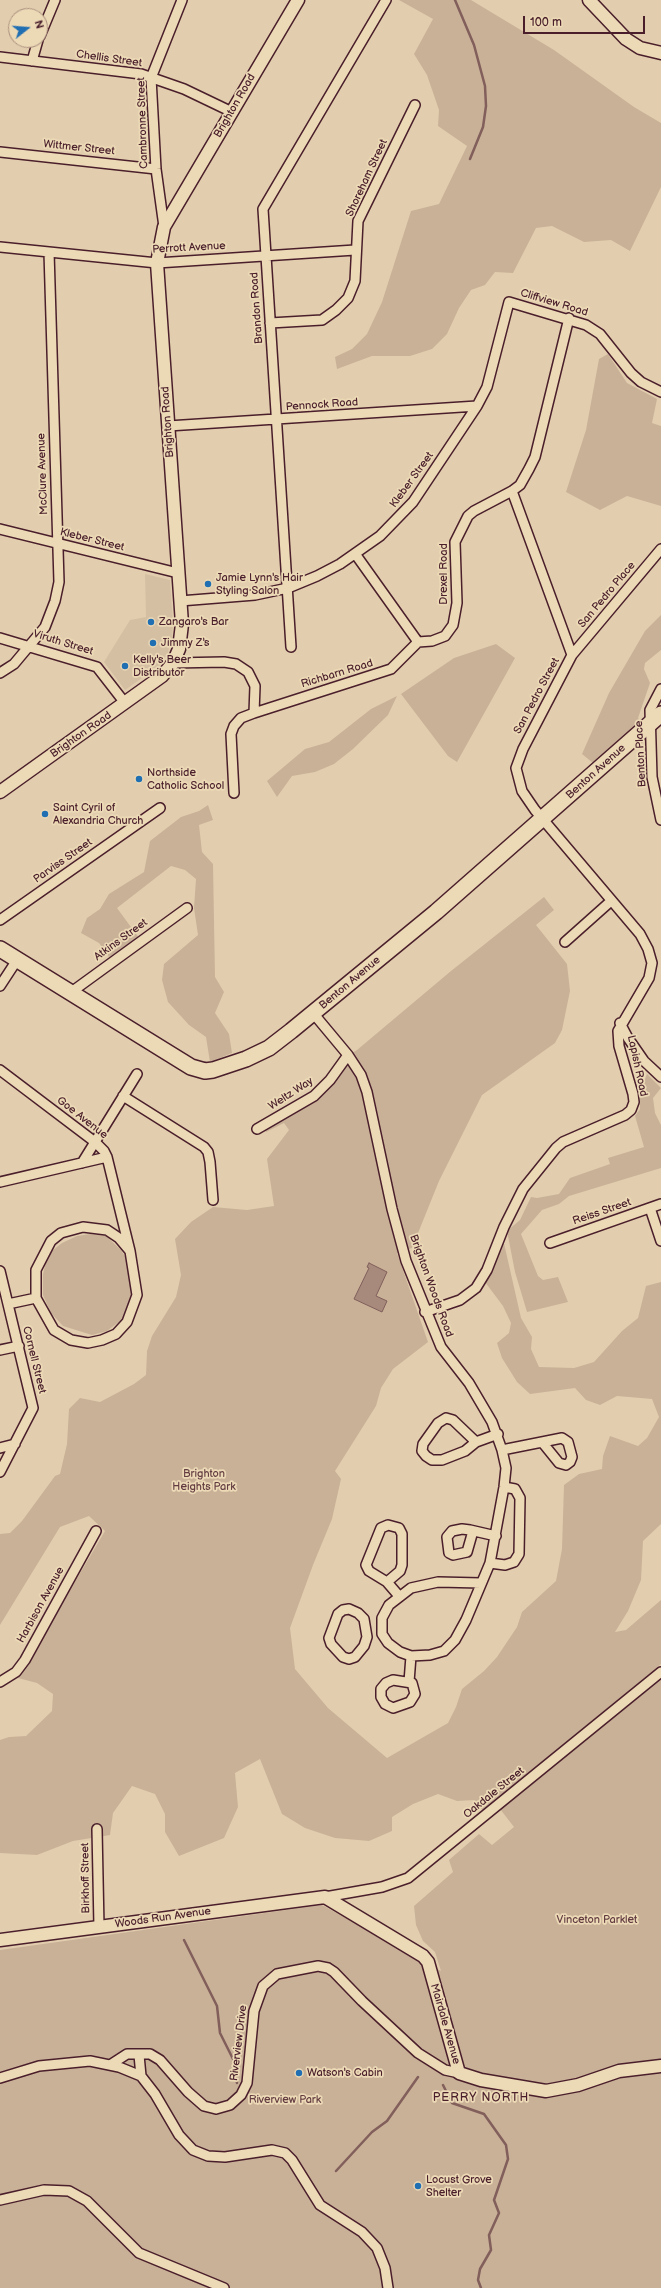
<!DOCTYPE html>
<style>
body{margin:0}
#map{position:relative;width:661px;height:2288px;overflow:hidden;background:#e2ceae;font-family:"Balsamiq Sans",sans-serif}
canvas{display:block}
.north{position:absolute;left:8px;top:8px;width:40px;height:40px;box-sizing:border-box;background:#ecd9b6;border:1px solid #ab8f7e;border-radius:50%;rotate:73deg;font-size:11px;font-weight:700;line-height:16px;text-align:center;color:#4a1f2b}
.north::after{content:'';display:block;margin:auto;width:14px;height:18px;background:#1f6fb2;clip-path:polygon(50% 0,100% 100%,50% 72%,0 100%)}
.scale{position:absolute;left:523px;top:16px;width:122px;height:18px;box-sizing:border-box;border:2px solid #4a1f2b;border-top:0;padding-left:5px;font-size:12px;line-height:14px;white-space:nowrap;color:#4a1f2b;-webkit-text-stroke:3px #ecd9b6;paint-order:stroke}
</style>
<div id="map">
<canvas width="661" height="2288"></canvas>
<div class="north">N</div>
<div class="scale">100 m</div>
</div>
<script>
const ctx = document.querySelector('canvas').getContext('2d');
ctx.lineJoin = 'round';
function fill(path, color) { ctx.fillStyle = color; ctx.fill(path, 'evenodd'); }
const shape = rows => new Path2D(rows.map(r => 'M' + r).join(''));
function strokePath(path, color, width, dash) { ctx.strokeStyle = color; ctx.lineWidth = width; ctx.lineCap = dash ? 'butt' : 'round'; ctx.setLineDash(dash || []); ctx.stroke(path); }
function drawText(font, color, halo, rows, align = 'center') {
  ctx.font = font + ' "Balsamiq Sans",sans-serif'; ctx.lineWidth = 3.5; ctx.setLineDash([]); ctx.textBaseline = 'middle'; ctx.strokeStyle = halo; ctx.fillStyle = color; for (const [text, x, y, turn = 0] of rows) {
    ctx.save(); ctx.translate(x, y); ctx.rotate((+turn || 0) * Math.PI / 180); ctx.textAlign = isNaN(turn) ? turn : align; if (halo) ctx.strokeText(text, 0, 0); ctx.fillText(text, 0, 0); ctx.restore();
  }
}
const built = shape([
 [145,574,170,580,173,623,172,639,167,655,159,666,125,690,104,662,130,620,146,617]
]);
const green = shape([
 [399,0,471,0,554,50,634,107,661,123,661,187,630,251,611,240,584,242,552,226,536,228,513,273,495,272,485,285,471,290,459,308,447,334,432,349,410,356,372,356,337,369,335,357,352,349,367,334,382,302,411,211,439,204,467,146,438,126,439,110,427,75,414,54,433,19],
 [608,354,627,383,657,399,652,423,661,426,661,506,627,496,600,510,566,492,586,430,599,359],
 [661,615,661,650,645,663,644,669,650,683,638,718,646,728,599,768,582,754,609,693,645,631],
 [496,644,515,658,457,762,448,756,401,694,454,658],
 [397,696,388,715,353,749,334,764,315,772,292,776,277,797,267,781,305,749,329,742,371,709],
 [208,805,213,820,199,825,202,852,213,864,215,977,224,992,215,1013,229,1034,232,1053,210,1062,206,1037,189,1025,168,1002,162,980,164,964,198,935,194,908,196,879,185,870,171,866,117,908,139,938,109,957,99,943,81,933,87,918,100,909,109,894,144,872,150,841,181,817,199,811],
 [544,897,554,910,536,925,567,964,570,991,562,1030,555,1043,482,1095,439,1181,412,1248,397,1253,428,1342,393,1369,381,1388,376,1406,335,1471,341,1479,332,1519,313,1565,290,1628,295,1669,328,1708,387,1758,448,1723,456,1707,462,1689,484,1671,497,1657,517,1627,522,1612,556,1581,562,1549,564,1485,579,1474,602,1469,603,1456,610,1436,638,1446,647,1438,659,1417,652,1399,617,1396,600,1405,586,1400,575,1388,530,1394,517,1382,502,1358,497,1343,509,1333,511,1323,503,1306,485,1282,503,1239,521,1318,532,1337,531,1349,539,1367,574,1368,594,1362,622,1331,638,1318,646,1286,661,1282,661,1524,643,1541,641,1580,628,1611,615,1632,626,1630,661,1600,661,1664,483,1811,475,1800,457,1801,438,1794,413,1804,392,1817,392,1831,369,1841,335,1838,305,1828,282,1814,260,1759,235,1773,238,1807,224,1838,179,1856,165,1832,165,1814,155,1794,132,1786,113,1813,110,1835,73,1841,37,1855,0,1853,0,1740,9,1737,26,1736,52,1711,53,1694,37,1683,18,1678,105,1531,89,1516,60,1527,0,1625,0,1534,10,1533,22,1521,55,1476,60,1474,67,1444,69,1409,80,1398,100,1402,134,1384,146,1375,147,1351,152,1336,176,1297,181,1275,175,1239,191,1222,213,1207,247,1210,274,1206,267,1159,289,1130,284,1123,266,1132,260,1121,309,1096,322,1084,342,1059,357,1050,451,971],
 [647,1074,661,1088,653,1098,655,1113,661,1125,661,1168,569,1196,559,1204,542,1210,521,1234,538,1276,543,1280,558,1277,568,1302,527,1312,515,1272,507,1231,520,1220,531,1197,537,1198,559,1194,570,1178,610,1164,608,1158,644,1147,635,1116,640,1109,640,1092],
 [90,1234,106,1236,121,1250,128,1261,133,1296,124,1318,107,1331,92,1335,63,1326,51,1313,43,1295,43,1274,48,1254,62,1243,77,1236],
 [661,1673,661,2288,0,2288,0,1950,322,1905,441,1971,435,1952,423,1941,416,1925,414,1906,453,1872,449,1860,479,1834,492,1845,514,1827,500,1809]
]);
const water = shape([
 [369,1263,387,1272,376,1296,387,1301,382,1312,354,1299,369,1268,367,1267,369,1263]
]);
const stream = shape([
 [455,0,474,45,485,86,486,106,483,127,470,159],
 [184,1940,217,2006,220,2033,234,2061,237,2083],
 [443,2085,452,2103,484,2114,506,2145,508,2159,494,2200,499,2213,489,2235,491,2250,480,2269,478,2280,481,2288],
 [336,2171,372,2132,387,2121,418,2077]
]);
const minor = shape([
 [40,36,55,0],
 [0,57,141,74,184,89,232,112],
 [32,61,38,40],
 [0,152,156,169],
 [164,227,156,169,151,78,182,0],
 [0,247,157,263,355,250],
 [270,323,322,320,336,310,348,298,355,281,358,221,415,105],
 [168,426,477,406],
 [0,529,178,573],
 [356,555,418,642,432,641,445,636,453,625,457,603,455,542,468,516,474,511,512,491,520,485,529,469,535,457,569,318],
 [180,601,255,595,288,588,317,576,340,564,380,536,413,502,477,406,487,387,509,302,586,325,600,334,631,373,641,382,661,392],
 [0,638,97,667,125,703],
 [291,647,263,209,386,0],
 [572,655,661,549],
 [173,663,224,662,236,664,248,672,255,686,254,713,241,718,234,726,231,734,234,793],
 [0,673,14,664,45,627,55,601,59,582,49,252],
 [661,689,650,710,652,777,661,820],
 [254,713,391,669,418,642],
 [0,920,160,808],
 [565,942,611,901],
 [0,986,17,960],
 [70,993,187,908],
 [313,1013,348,1055,361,1075,367,1092,392,1209,406,1261,441,1347,469,1383,492,1422,502,1450,506,1468,504,1487,490,1563,466,1620,455,1640,444,1651,430,1655,411,1656,400,1652,388,1643,382,1634,382,1618,389,1605,411,1588,438,1582,481,1583],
 [620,1023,628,1038,644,1061,661,1077],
 [0,1070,95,1142,104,1151,107,1157,130,1251,137,1295,127,1322,116,1334,102,1340,88,1343,71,1340,54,1330,36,1298,36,1270,51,1241,61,1233,83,1227,107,1230,119,1238,130,1251],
 [123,1096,204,1147,208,1152,210,1162,213,1200],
 [257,1129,314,1096,330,1080,348,1055],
 [82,1163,137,1074],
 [0,1182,107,1157],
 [650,1208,661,1241],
 [550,1243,661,1204],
 [0,1271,33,1408,0,1472],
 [8,1304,36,1298],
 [425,1312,460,1300,476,1288,487,1270,504,1227,523,1189,556,1148,563,1142,625,1115,631,1110,634,1102,633,1094,619,1046,618,1031,649,978,652,963,648,949,640,934,535,810,522,791,516,768,523,749,572,655,512,491],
 [0,1350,19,1346],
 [476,1442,453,1420,446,1418,438,1423,423,1444,422,1451,426,1456,432,1460,442,1460,465,1451,476,1442,498,1434],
 [0,1448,15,1444],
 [502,1450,562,1438,568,1442,572,1457,570,1462,566,1465,559,1463,542,1442],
 [473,1531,467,1552,453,1555,449,1553,447,1537,452,1531,462,1529,470,1530,496,1536],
 [490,1563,505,1565,514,1562,519,1554,520,1498,515,1489,504,1487],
 [387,1582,400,1571,402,1565,402,1534,399,1528,388,1525,381,1528,366,1565,369,1571,387,1582,399,1596],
 [349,1609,358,1613,364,1619,367,1637,364,1646,355,1657,349,1659,343,1657,331,1644,329,1638,338,1614,343,1610,349,1609],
 [393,1680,412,1683,415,1694,410,1702,393,1708,385,1704,381,1697,381,1689,386,1683,393,1680],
 [0,1682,16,1672,25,1660,96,1531],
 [409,1682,411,1656],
 [97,1829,99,1927],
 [325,1897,382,1887,408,1878,661,1672],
 [139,2055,141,2076],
 [110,2065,127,2054,150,2054,160,2060,188,2092,204,2106,216,2109,230,2105,241,2095,247,2083,254,2011,263,1986,277,1974,318,1966,328,1968,334,1972,362,2001,418,2053,445,2070,459,2073],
 [0,2078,39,2066,90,2061,119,2067,141,2076,155,2094,179,2135,193,2150,208,2156,225,2157,272,2150,285,2153,292,2160,320,2205,362,2232,377,2248,385,2268,388,2288],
 [0,2200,44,2190,69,2191,87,2201,139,2253,224,2288]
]);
const tertiary = shape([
 [589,0,626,39,640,48,661,53],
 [0,792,162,676,173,663,179,649,182,624,157,263,164,227,298,0],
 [0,1940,325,1897,423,1956,428,1962,459,2073,481,2080,546,2091,578,2085,619,2071,661,2066]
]);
const primary = shape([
 [0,949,191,1067,205,1071,213,1070,246,1059,269,1048,291,1031,436,912,661,714]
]);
const markers = [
 [208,584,4,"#1f6fb2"],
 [151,622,4,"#1f6fb2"],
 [153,643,4,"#1f6fb2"],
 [125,666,4,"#1f6fb2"],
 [139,779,4,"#1f6fb2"],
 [45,814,4,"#1f6fb2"],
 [299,2073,4,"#1f6fb2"],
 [418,2186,4,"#1f6fb2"]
];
const streetNames = [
 ["Chellis Street",109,59,8],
 ["Brighton Road",235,106,-60],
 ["Cambronne Street",143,123,-92],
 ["Wittmer Street",79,148,6],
 ["Shoreham Street",367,178,-65],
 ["Perrott Avenue",189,248,-3],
 ["Cliffview Road",554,303,17],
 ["Brandon Road",257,308,-94],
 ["Pennock Road",322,405,-4],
 ["Brighton Road",168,422,-94],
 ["McClure Avenue",43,474,-92],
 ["Kleber Street",412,480,-54],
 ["Kleber Street",92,540,14],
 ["Drexel Road",444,574,-90],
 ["San Pedro Place",607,595,-50],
 ["Viruth Street",63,643,17],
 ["Richbarn Road",337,674,-17],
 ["San Pedro Street",537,696,-62],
 ["Brighton Road",81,735,-35],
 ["Benton Place",641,754,-93],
 ["Benton Avenue",596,772,-42],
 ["Parviss Street",63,861,-35],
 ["Atkins Street",121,940,-36],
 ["Benton Avenue",350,983,-40],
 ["Lapish Road",637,1066,78],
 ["Weltz Way",291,1094,-33],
 ["Goe Avenue",82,1118,38],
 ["Reiss Street",602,1212,-19],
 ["Brighton Woods Road",431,1286,70],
 ["Cornell Street",34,1360,76],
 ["Harbison Avenue",41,1605,-61],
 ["Oakdale Street",494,1793,-39],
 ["Birkhoff Street",86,1878,-91],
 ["Woods Run Avenue",163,1918,-8],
 ["Mairdale Avenue",445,2024,74],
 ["Riverview Drive",239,2043,-83]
];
const poiNames = [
 ["Jamie Lynn's Hair",216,578],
 ["Styling Salon",216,591],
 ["Zangaro's Bar",159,622],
 ["Jimmy Z's",161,643],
 ["Kelly's Beer",133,660],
 ["Distributor",133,673],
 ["Northside",147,773],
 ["Catholic School",147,786],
 ["Saint Cyril of",53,808],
 ["Alexandria Church",53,821],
 ["Watson's Cabin",307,2073],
 ["Locust Grove",426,2180],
 ["Shelter",426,2193]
];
const parkNames = [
 ["Brighton",204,1474],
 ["Heights Park",204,1487],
 ["Vinceton Parklet",597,1920],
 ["Riverview Park",285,2100]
];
const neighbourhoodNames = [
 ["PERRY NORTH",481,2098]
];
fill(built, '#d5bfa3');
fill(green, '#c9b198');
fill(water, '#a78a7b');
strokePath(water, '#825f5b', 1);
strokePath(stream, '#825f5b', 2.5);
strokePath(minor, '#4a1f2b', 12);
strokePath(tertiary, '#4a1f2b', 15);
strokePath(primary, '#4a1f2b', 18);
strokePath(minor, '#ecd9b6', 9);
strokePath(tertiary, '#ecd9b6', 12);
strokePath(primary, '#ecd9b6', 15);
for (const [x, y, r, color] of markers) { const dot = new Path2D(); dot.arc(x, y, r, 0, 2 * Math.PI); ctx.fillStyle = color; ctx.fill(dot); strokePath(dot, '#ecd9b6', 1.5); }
drawText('11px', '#4a1f2b', '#ecd9b6', streetNames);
drawText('11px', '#4a1f2b', '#ecd9b6', poiNames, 'left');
drawText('11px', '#633c41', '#ecd9b6', parkNames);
ctx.letterSpacing = '1px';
drawText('12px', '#4a1f2b', '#ecd9b6', neighbourhoodNames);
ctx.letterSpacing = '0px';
</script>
